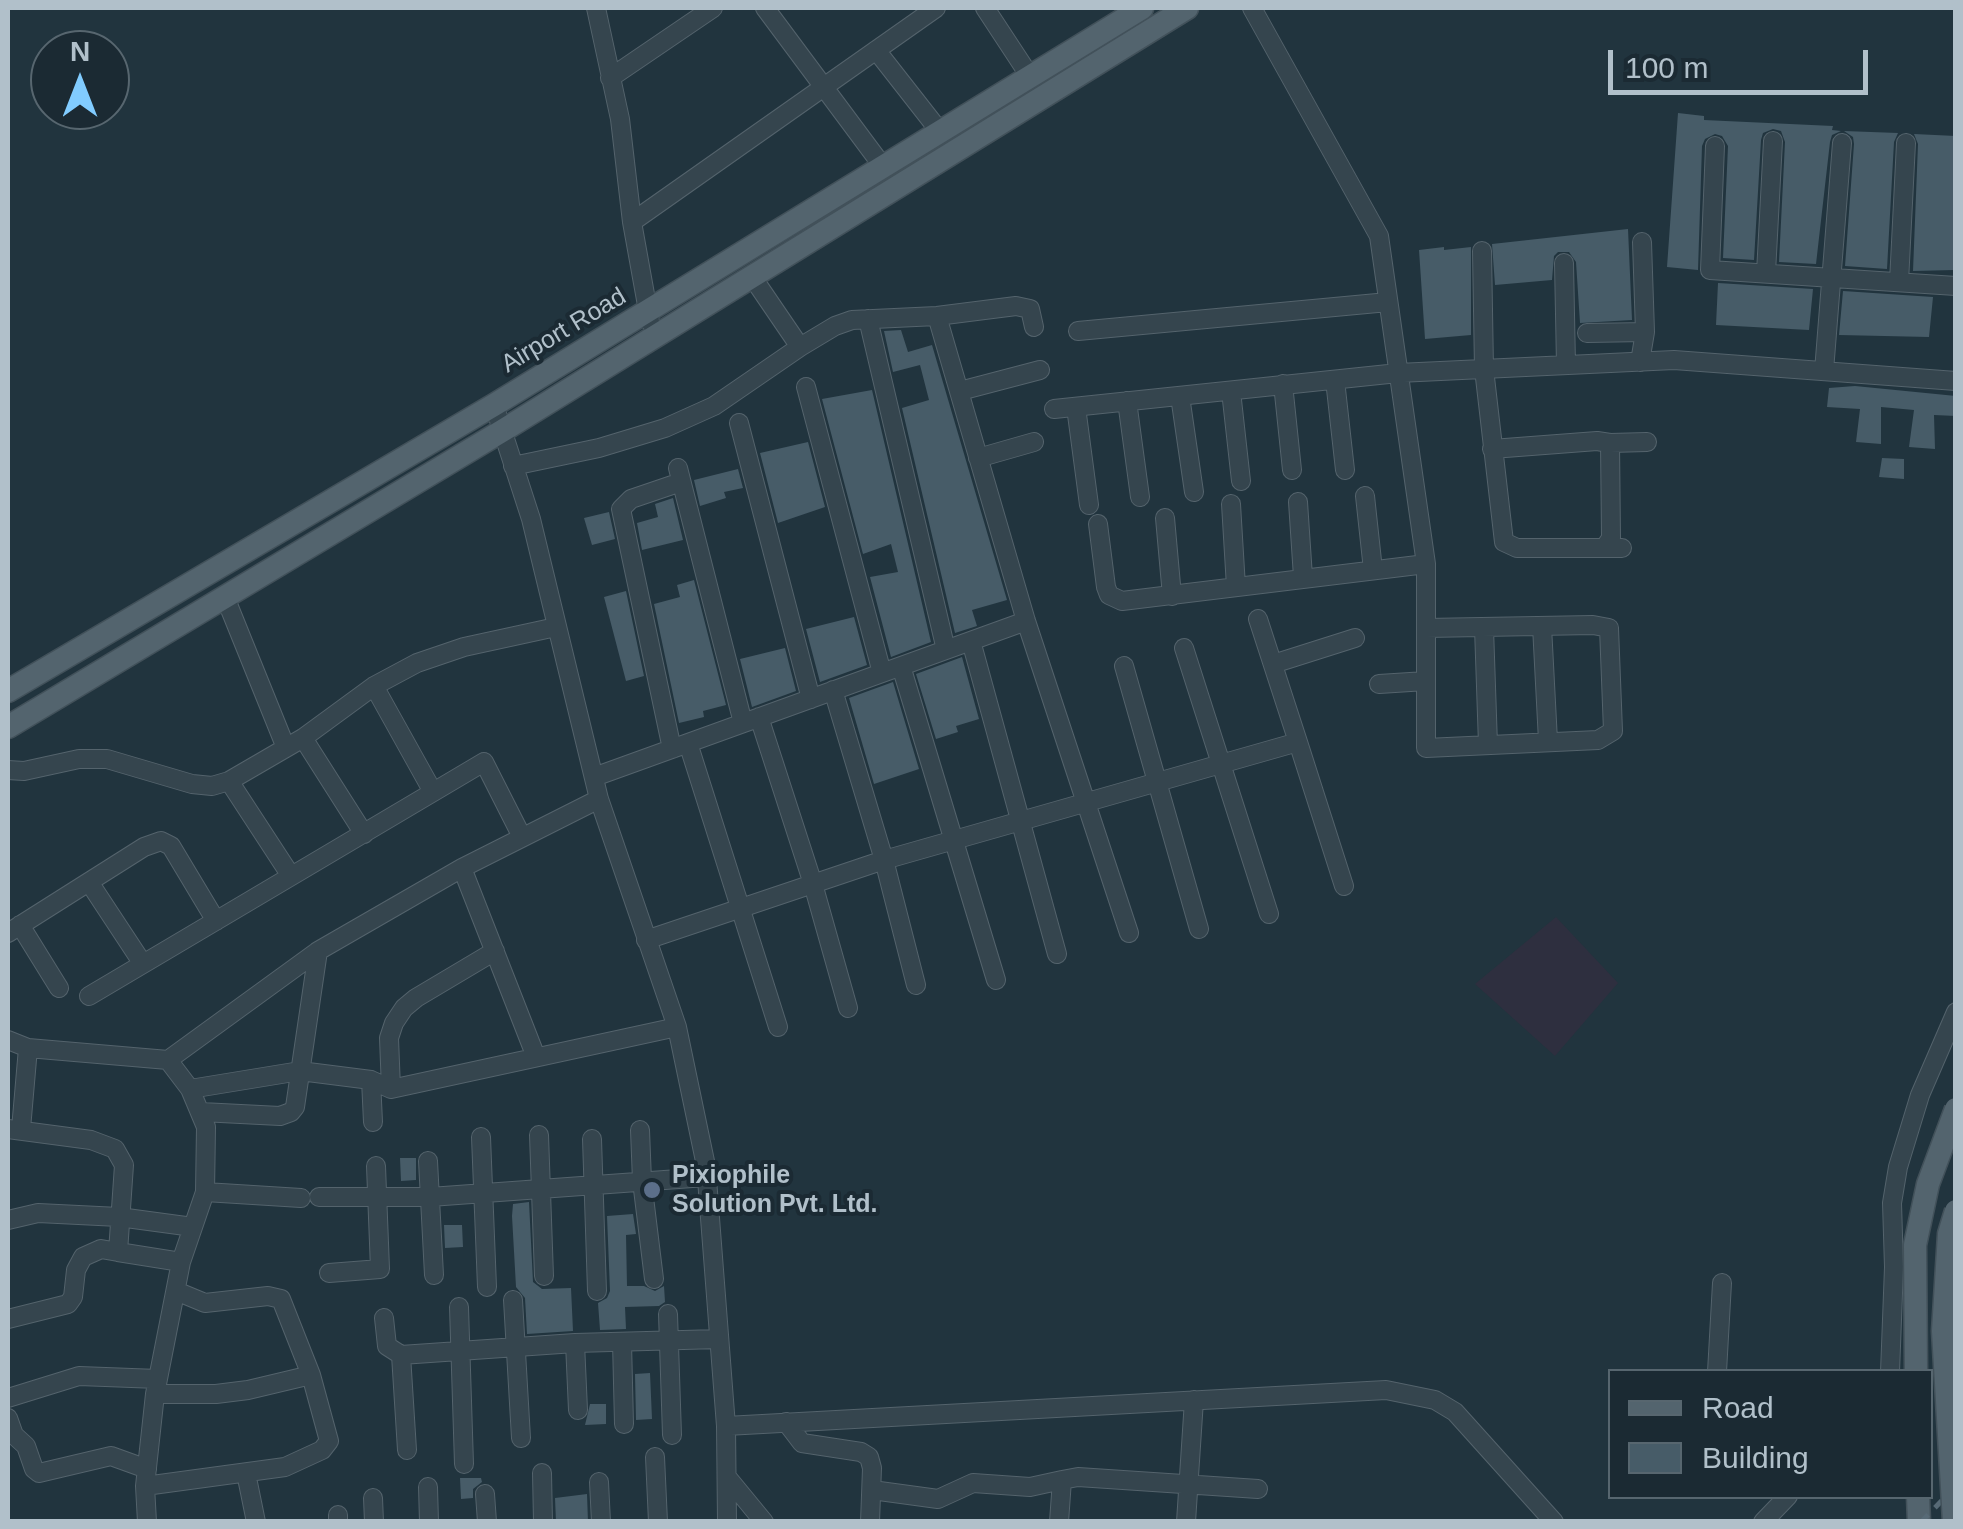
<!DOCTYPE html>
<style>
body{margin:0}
#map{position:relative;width:1963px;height:1529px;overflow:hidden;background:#21343e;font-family:Helvetica,sans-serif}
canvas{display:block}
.frame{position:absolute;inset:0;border:10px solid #b1c0ca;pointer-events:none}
.legend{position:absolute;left:1608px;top:1369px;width:325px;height:130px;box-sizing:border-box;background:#1b2a33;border:2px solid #57666f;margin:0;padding:12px 18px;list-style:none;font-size:30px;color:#b1c0ca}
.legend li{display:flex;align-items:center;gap:20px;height:50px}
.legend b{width:50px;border:2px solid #57666f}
.north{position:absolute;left:30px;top:30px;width:100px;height:100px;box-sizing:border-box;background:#1b2a33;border:2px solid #57666f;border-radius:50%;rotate:0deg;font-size:28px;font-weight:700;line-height:40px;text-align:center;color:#b1c0ca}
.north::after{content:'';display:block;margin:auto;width:35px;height:45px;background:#81ccff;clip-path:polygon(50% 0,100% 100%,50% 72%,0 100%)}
.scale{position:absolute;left:1608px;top:50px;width:260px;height:45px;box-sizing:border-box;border:5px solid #b1c0ca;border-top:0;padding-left:12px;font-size:30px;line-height:35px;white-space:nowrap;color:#b1c0ca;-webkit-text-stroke:8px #1b2a33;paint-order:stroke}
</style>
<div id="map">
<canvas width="1963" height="1529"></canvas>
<div class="frame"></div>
<ul class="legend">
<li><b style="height:12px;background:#53646e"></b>Road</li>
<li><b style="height:28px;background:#475c68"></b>Building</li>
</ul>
<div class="north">N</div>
<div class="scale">100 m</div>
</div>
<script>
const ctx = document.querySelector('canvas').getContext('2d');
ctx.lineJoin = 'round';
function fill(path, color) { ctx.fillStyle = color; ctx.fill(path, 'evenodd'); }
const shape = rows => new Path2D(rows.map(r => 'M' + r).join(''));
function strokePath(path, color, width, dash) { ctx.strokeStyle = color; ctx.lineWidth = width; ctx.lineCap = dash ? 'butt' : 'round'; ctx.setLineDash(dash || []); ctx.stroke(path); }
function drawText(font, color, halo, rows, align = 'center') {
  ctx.font = font + ' Helvetica,sans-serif'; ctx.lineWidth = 8; ctx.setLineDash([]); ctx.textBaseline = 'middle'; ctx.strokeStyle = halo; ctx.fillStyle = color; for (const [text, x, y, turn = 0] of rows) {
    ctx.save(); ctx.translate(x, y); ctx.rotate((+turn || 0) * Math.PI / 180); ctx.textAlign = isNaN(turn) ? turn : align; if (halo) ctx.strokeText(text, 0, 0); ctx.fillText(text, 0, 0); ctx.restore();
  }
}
const medical = shape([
 [1556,917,1618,983,1555,1056,1475,984]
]);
const building = shape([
 [1678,113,1704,116,1704,120,1833,126,1832,130,1841,131,1832,135,1830,142,1816,264,1779,262,1785,142,1781,131,1773,129,1763,133,1761,140,1754,260,1723,258,1728,146,1722,136,1715,134,1705,139,1702,146,1698,270,1667,267],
 [1844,131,1898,133,1894,142,1887,269,1845,266,1854,144,1853,137],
 [1914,134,1956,136,1954,270,1913,271,1918,144],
 [1628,229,1632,320,1580,323,1576,262,1569,252,1558,252,1554,256,1552,280,1495,285,1492,244],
 [1444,247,1444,250,1471,247,1471,335,1425,339,1419,250],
 [1718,283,1813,289,1809,330,1716,325],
 [1843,291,1933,297,1929,337,1839,335],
 [901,330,908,352,932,345,1007,600,972,610,977,626,955,633,902,408,929,400,920,365,893,372,884,331],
 [1855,386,1956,396,1956,416,1934,415,1935,449,1909,447,1914,410,1881,407,1881,444,1856,442,1860,409,1827,407,1829,388],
 [872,390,931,642,891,657,870,577,898,572,891,544,863,554,822,399],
 [808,442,825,507,778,523,760,453],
 [1882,458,1904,459,1904,479,1879,477],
 [738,469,743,488,724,492,726,498,700,506,694,480],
 [673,498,683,540,642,550,637,523,658,517,655,504],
 [609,512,615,539,592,545,584,518],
 [694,580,726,705,703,711,704,717,679,723,654,604,680,597,677,585],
 [626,591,644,676,626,681,604,597],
 [854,617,867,665,820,682,806,629],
 [785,648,796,691,752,707,740,659],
 [962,657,979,719,956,726,958,732,936,739,916,674],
 [893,682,919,769,874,784,849,698],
 [400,1158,416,1158,416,1180,401,1181],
 [529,1202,533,1282,542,1289,571,1288,573,1331,527,1334,525,1298,516,1287,512,1216,513,1204],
 [633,1214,636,1234,626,1235,627,1286,644,1286,655,1291,664,1286,665,1302,659,1306,625,1307,626,1329,600,1330,598,1303,607,1298,610,1291,607,1216],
 [444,1225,462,1225,463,1247,445,1248],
 [650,1373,652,1419,636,1420,635,1374],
 [590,1404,606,1404,606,1424,585,1425],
 [460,1478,481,1478,482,1482,473,1489,473,1498,461,1499],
 [587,1494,588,1522,556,1522,555,1498]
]);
const minor = shape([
 [596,8,620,119,632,222,650,322],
 [765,8,884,168],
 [985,8,1031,78],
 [876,50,941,133],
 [610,78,713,8],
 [1715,146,1710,270,1956,286],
 [632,222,936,8],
 [1482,251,1484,369,1504,542,1517,548,1622,548],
 [1564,263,1566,365],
 [1766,273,1773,141],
 [753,278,800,347,835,326,852,320,937,316,1016,306,1030,309,1034,327],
 [1899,282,1906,143],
 [937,316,1026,621,1129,933],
 [868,319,946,650],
 [1078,331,1388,302],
 [1587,333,1645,332],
 [1640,362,1645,332,1642,242],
 [1824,371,1842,143],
 [1335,380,1345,470],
 [1283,384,1292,470],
 [806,387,882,673],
 [960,391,1040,370],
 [1231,391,1241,481],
 [1180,396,1194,492],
 [1127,401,1140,497],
 [494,405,531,519,599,799,677,1027,706,1166,726,1426,727,1522],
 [1076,407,1089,505],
 [1054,409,1398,373,1674,360,1956,381],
 [739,423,811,699],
 [1610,443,1647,442],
 [1492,449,1597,441,1610,443,1611,538,1605,547],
 [978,458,1034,442],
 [513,466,599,448,665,428,714,406,800,347],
 [678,468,743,723],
 [1365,496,1373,570],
 [1298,502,1303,577],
 [1231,504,1236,587],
 [1165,518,1172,596],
 [1098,524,1106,587,1109,595,1122,601,1426,564,1379,236,1252,8],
 [1426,564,1426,748,1598,740,1613,731,1609,628,1593,625,1426,628],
 [225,597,286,748],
 [1542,626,1548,741],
 [1484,628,1488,745],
 [971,641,1057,954],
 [1184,648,1269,914],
 [1273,664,1355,638],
 [901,666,996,980],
 [1124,666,1199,929],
 [1379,684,1426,681],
 [374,686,433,792],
 [833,690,884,860,916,985],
 [759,717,813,884,848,1008],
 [303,738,364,834],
 [1298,742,1344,886],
 [688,743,778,1027],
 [672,749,621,509,631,499,681,482],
 [8,770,24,771,79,759,107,759,192,784,212,786,229,781,303,738,374,686,417,663,464,647,556,627],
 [594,777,1026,621],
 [229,781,291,876],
 [462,868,536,1057],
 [89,882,143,964],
 [20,925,59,988],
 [8,933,144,847,161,841,171,846,216,921],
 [646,940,884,860,1298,742,1258,619],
 [89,996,484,762,522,837],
 [8,1040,28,1048,168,1060,190,1089,206,1127,205,1192,181,1262,155,1394,145,1486,147,1522],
 [168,1060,318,951],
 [371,1080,373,1122],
 [190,1089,300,1071,371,1080,391,1089,677,1027],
 [391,1089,389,1038,394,1023,404,1008,416,998,495,951],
 [201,1112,280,1116,291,1112,295,1107,318,951,462,868,599,799],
 [8,1129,91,1140,115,1149,124,1165,118,1252,181,1262],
 [21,1129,28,1048],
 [640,1130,642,1181,654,1279],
 [539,1135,544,1276],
 [481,1137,487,1287],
 [592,1139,597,1291],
 [428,1161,434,1275],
 [205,1192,301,1198],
 [319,1197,430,1197,706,1177],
 [8,1220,38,1213,119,1217,193,1227],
 [329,1273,380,1269,376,1166],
 [176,1291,205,1303,268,1296,281,1299,311,1375],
 [513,1300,521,1438],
 [459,1307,464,1464],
 [668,1314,672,1435],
 [384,1318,387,1346,401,1355,575,1343,719,1339],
 [8,1319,68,1304,73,1297,76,1270,83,1257,101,1249,118,1252],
 [622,1342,624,1424],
 [575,1343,578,1410],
 [401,1355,407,1450],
 [1717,1372,1722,1283],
 [1890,1372,1894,1267,1892,1203,1898,1167,1920,1095,1956,1012],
 [8,1398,79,1376,158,1379],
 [8,1418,14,1435,26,1446,34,1469,39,1473,111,1456,147,1469],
 [786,1422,802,1443,861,1452,869,1457,872,1468,870,1522],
 [726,1426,1386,1390,1435,1400,1455,1412,1554,1522],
 [655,1457,658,1522],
 [246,1473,256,1522],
 [542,1473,543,1522],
 [727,1477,764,1522],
 [1062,1480,1078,1477,1258,1489],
 [599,1482,601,1522],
 [145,1486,285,1467,322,1450,329,1441,311,1375,248,1390,216,1394,155,1394],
 [428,1487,429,1522],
 [872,1490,938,1499,973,1483,1030,1487,1062,1480,1059,1522],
 [485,1494,487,1522],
 [373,1498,374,1522],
 [338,1515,338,1522],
 [1186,1522,1194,1400],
 [1763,1522,1788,1496]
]);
const major = shape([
 [8,691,494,405,1142,8],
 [8,727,502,431,1187,8],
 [1918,1496,1919,1522]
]);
const rail = shape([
 [1921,1522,1956,1486]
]);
const majorBridge = shape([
 [1916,1372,1915,1245,1928,1184,1956,1109],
 [1954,1522,1943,1331,1949,1234,1956,1211]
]);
const markers = [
 [652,1190,10,"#5c6f8a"]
];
const streetNames = [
 ["Airport Road",564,331,-31]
];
const poiNames = [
 ["Pixiophile",672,1176],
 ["Solution Pvt. Ltd.",672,1205]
];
fill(medical, '#2e2f3f');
fill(building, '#475c68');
strokePath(minor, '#54636c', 20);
strokePath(major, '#42515a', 25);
strokePath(minor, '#35454e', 18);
strokePath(major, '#53646e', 22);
strokePath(rail, '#576a76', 5, [10, 10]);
strokePath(majorBridge, '#42515a', 25, []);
strokePath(majorBridge, '#53646e', 22);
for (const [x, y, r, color] of markers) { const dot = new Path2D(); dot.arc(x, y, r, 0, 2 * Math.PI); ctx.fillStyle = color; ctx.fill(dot); strokePath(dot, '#1b2a33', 4); }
drawText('25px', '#b1c0ca', '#1b2a33', streetNames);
drawText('bold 25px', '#b1c0ca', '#1b2a33', poiNames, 'left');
</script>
